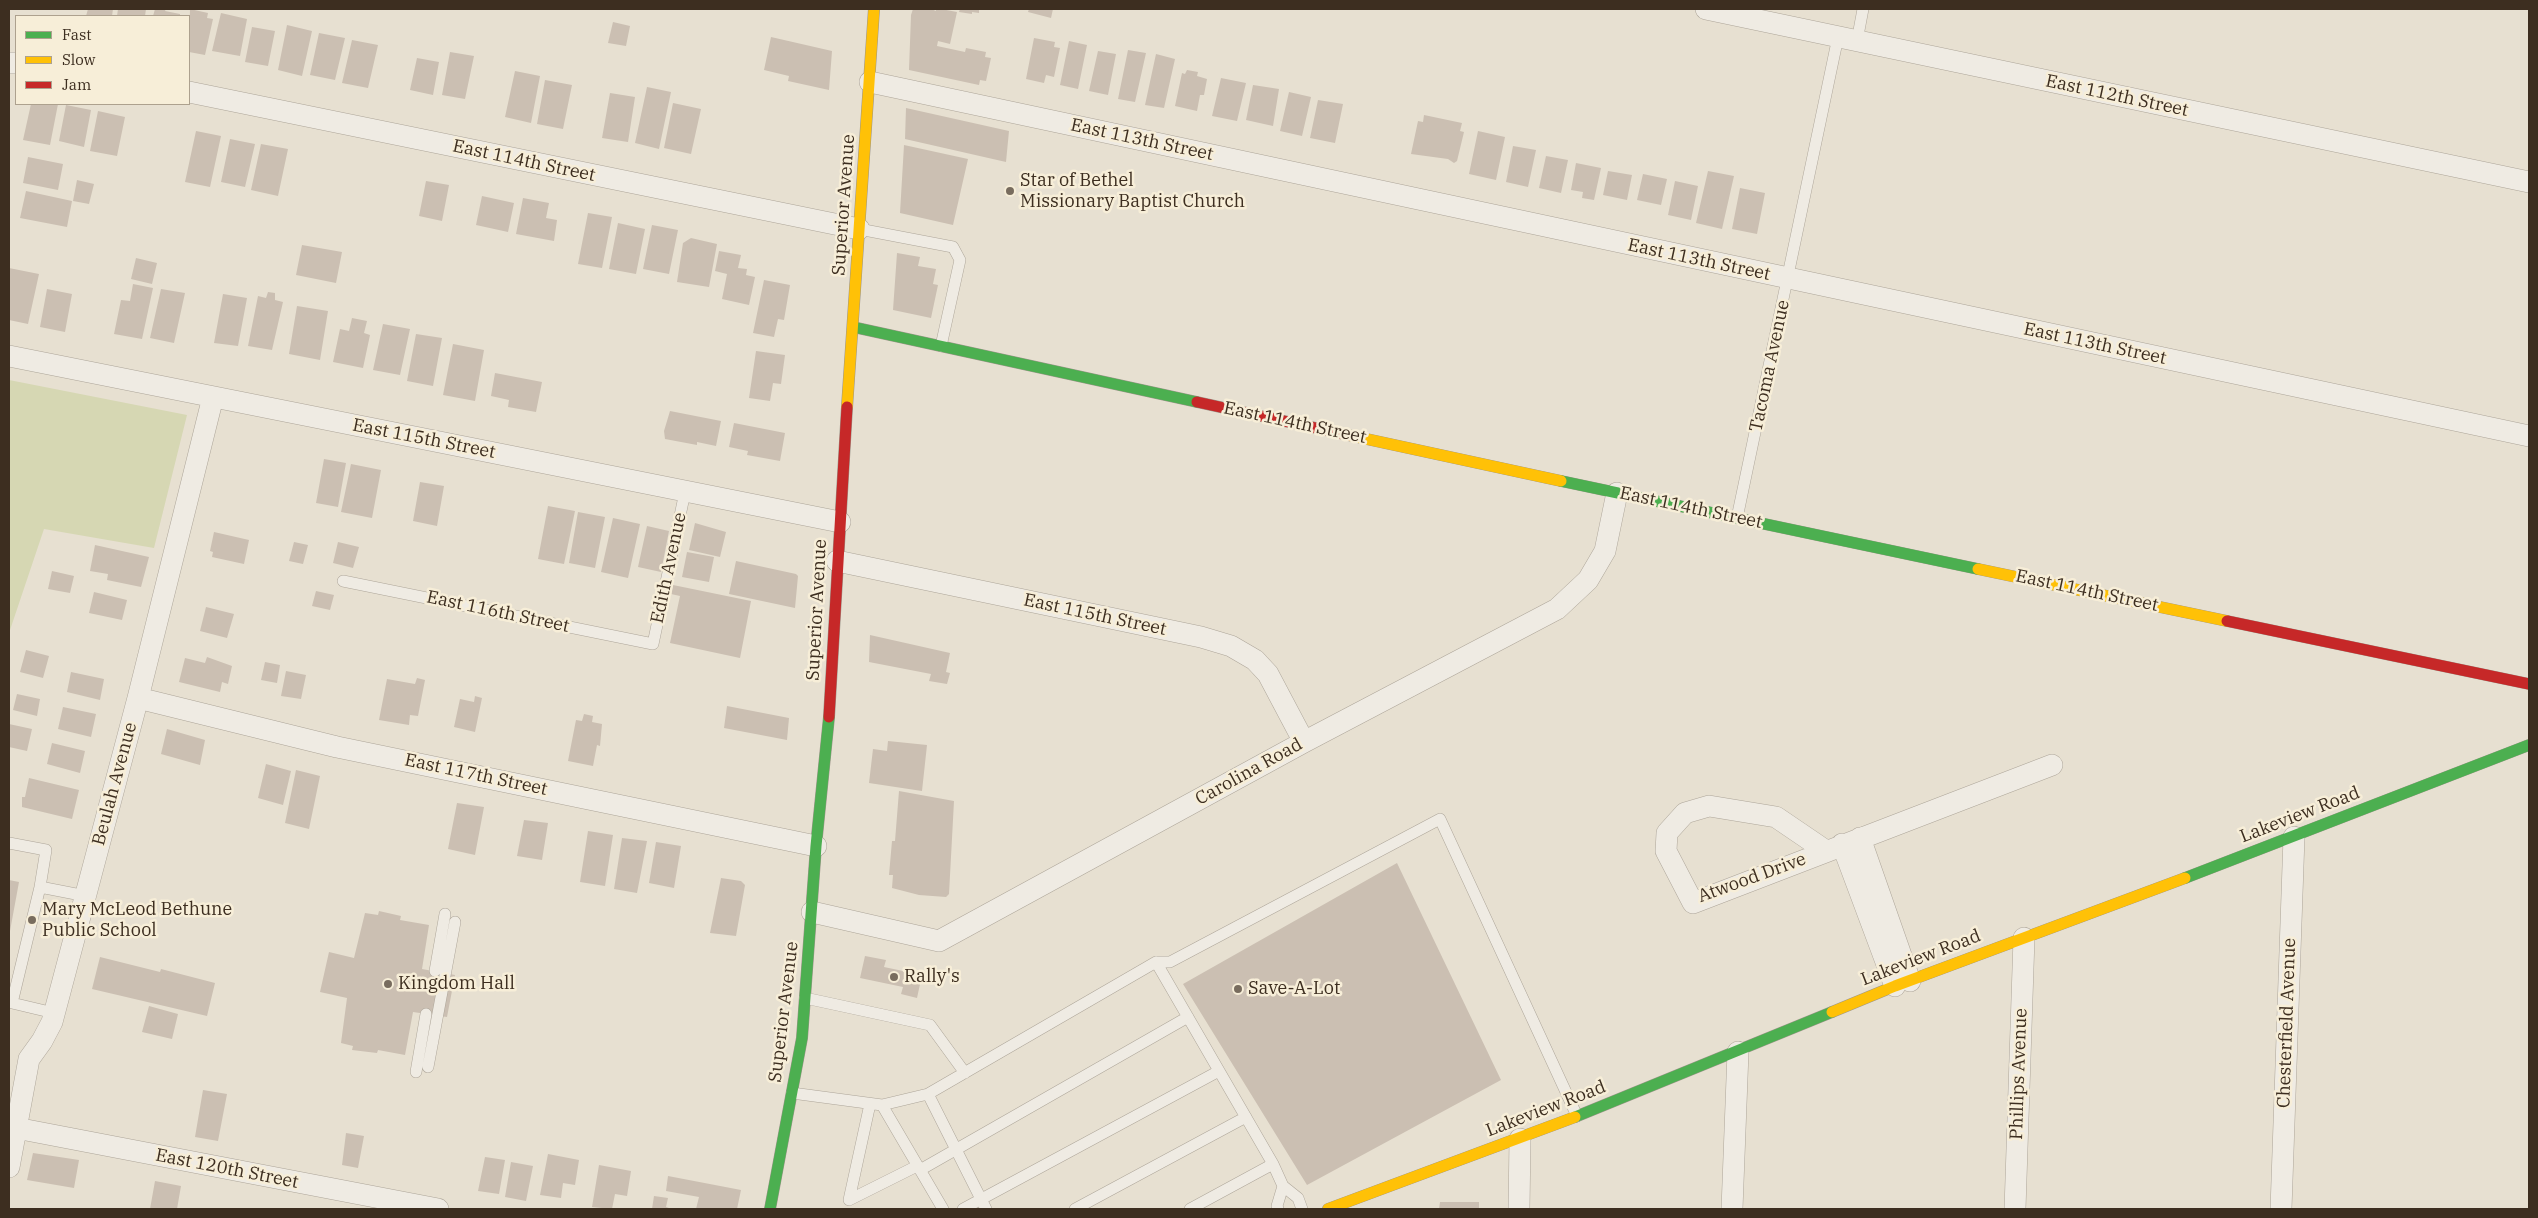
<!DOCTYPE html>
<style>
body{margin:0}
#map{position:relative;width:2538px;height:1218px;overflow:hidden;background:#e7e0d1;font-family:"IBM Plex Serif",serif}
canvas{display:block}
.frame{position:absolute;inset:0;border:10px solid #3d2e20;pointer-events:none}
.legend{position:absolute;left:15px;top:15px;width:175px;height:90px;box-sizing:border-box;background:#f7eed8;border:1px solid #ada18e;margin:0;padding:6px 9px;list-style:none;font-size:15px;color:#3d2e20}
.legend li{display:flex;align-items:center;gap:10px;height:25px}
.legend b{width:25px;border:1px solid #ada18e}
</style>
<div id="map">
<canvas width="2538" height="1218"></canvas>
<div class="frame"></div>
<ul class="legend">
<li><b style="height:6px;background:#4caf50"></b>Fast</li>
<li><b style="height:6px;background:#ffc107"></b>Slow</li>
<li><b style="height:6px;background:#c62828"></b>Jam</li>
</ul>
</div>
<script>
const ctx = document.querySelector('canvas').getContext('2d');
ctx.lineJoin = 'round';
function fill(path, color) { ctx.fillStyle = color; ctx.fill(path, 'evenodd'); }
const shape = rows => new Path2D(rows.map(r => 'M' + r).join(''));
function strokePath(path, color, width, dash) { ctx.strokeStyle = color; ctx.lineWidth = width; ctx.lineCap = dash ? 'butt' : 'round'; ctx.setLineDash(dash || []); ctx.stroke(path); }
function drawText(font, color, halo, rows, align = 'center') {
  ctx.font = font + ' "IBM Plex Serif",serif'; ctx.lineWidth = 5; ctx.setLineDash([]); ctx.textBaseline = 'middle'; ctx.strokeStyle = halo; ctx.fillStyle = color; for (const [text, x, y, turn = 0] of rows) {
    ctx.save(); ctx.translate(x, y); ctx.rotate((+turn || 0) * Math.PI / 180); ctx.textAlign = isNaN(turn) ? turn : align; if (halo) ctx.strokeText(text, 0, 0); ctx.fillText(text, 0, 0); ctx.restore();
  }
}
const green = shape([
 [9,380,187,415,154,548,44,529,9,633]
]);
const building = shape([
 [88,9,113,9,112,16,86,16],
 [118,9,146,9,145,16,117,16],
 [155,9,166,9,165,11,180,14,180,16,153,16],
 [190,9,208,13,207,18,213,19,205,55,189,52],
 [913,9,931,9,936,11,936,9,941,9,957,12,950,44,938,41,937,46,965,52,966,48,986,52,985,57,991,58,986,81,980,80,979,85,909,70,911,15],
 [960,9,979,9,979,13,972,12,972,14,959,12],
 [1029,9,1053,9,1051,18,1028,12],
 [221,13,247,19,240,56,212,51],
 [613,22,630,26,626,46,608,43],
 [287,25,312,31,302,76,278,70],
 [252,27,275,31,268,66,245,62],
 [319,33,345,38,335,80,310,75],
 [771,37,832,51,829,90,788,81,789,76,764,70],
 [1034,38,1055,42,1054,47,1060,48,1054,77,1046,75,1044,83,1026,79],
 [352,40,378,45,368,88,342,83],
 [1069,41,1087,45,1078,89,1060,85],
 [1128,50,1146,53,1135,102,1118,99],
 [1098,51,1116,54,1108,95,1089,91],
 [450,52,474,56,465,99,442,95],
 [1156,54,1175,59,1164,108,1145,105],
 [417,58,439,62,433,95,410,90],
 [1187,70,1198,72,1197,76,1207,79,1204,95,1200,95,1197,111,1175,106,1182,73,1185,74],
 [515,71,540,76,531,123,505,117],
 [1221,78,1246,83,1237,121,1212,116],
 [545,80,572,85,563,129,537,124],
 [1253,85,1279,89,1273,126,1246,120],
 [647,87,671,92,659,149,635,143],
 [1289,92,1311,97,1302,136,1280,131],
 [610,93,635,97,628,142,602,138],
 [1318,100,1343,104,1335,143,1310,138],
 [673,103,701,109,691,154,664,148],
 [31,104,58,104,50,145,23,140],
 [66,105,91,110,84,147,59,141],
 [906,108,1009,131,1006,162,905,139],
 [98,111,125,117,117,156,90,151],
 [1424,115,1462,123,1460,131,1464,132,1457,161,1454,163,1448,159,1411,154,1418,121,1423,122],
 [196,131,221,136,210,187,185,182],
 [1478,131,1505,137,1496,180,1469,174],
 [230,139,255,144,245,187,221,182],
 [261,144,288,149,278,196,251,190],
 [904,145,968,159,953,225,900,213],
 [1513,146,1536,150,1528,187,1506,182],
 [1546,156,1568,160,1561,193,1539,188],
 [28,157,63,164,58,190,23,183],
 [1576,163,1601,168,1594,200,1582,198,1583,192,1571,190],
 [1608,171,1632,175,1627,200,1603,195],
 [1708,171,1734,176,1722,229,1696,223],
 [1643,174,1667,179,1661,205,1637,200],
 [77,180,94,184,89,204,73,201],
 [426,181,449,185,442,221,419,216],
 [1675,181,1698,186,1691,220,1668,215],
 [1740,188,1765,193,1757,234,1732,229],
 [26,191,72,201,67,227,20,218],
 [482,196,514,203,508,232,476,225],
 [523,198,549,203,546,218,557,220,554,241,516,234],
 [588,213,612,217,602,268,578,264],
 [618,223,645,229,636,274,609,269],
 [652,225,678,230,669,274,643,269],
 [691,238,717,244,709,287,677,282,683,243],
 [302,245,342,252,336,283,296,275],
 [719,251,741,255,738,268,747,269,746,275,755,277,749,305,722,299,727,274,715,271],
 [897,253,920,257,918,266,936,269,933,284,938,285,931,318,893,310],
 [136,258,157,263,152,284,131,279],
 [9,268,39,274,28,324,9,320],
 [764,280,790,285,784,320,778,319,774,337,753,333],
 [133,284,153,288,142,339,114,334,121,300,130,301],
 [47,289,72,294,65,332,40,327],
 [161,289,185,293,174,343,150,338],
 [268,292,275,293,275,300,283,302,272,350,248,346,258,296,266,298],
 [223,294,247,298,238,346,214,343],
 [297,306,328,311,320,360,289,354],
 [352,318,367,321,364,333,370,335,363,368,333,362,340,329,349,331],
 [383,324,410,329,400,375,373,370],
 [416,334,442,338,433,386,407,381],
 [453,344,484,350,475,401,443,395],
 [756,351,785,355,781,384,773,383,770,401,749,398],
 [495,373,542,382,536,412,508,407,509,400,491,396],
 [670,411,721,421,716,446,697,442,697,445,665,439,664,431],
 [734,423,785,433,780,461,747,455,748,451,729,447],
 [324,459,346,463,338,507,316,503],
 [351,464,381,470,372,518,341,512],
 [420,482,444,486,437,526,413,521],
 [548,506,575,511,564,564,538,559],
 [578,512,605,517,595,568,569,563],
 [613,518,640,524,628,578,601,572],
 [695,523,726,532,720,557,689,550],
 [647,526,669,531,661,572,638,567],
 [214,532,249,540,244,564,212,557,213,552,210,551],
 [294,542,308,545,303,564,289,561],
 [338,542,359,547,353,568,333,563],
 [95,545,149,557,141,587,107,580,108,574,90,571],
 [687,552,714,557,709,582,682,577],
 [736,561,796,574,798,576,795,608,729,594],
 [52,571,74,576,70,593,48,589],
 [673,585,751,601,740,658,670,643,680,596,671,594],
 [316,591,334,595,330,610,312,606],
 [94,592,127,600,122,620,89,613],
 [206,607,234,614,227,638,200,631],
 [870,635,950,653,946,672,950,673,947,684,929,681,931,674,869,662],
 [26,650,49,656,43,678,20,672],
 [207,657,232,666,228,684,222,682,220,692,179,682,185,658,205,663],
 [265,662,280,665,277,683,261,680],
 [286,671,306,675,301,699,281,696],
 [71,672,104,679,100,700,67,692],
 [417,678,425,680,418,716,410,715,409,725,379,720,387,679,415,684],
 [17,694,40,699,37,716,13,710],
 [475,696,482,698,475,732,454,727,460,699,474,702],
 [727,706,789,718,787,740,724,728],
 [63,707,96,714,91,737,58,729],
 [584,714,593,716,592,722,602,724,600,746,597,745,593,766,568,761,576,720,582,721],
 [9,724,32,729,27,751,9,747],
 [167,729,205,740,200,765,161,754],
 [888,741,927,745,922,791,869,783,873,749,887,751],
 [52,743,85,751,80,773,47,764],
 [266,764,291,771,283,805,258,798],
 [296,770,320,776,309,829,285,823],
 [29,778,79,790,72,819,22,807,22,797,25,797],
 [899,791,954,801,949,894,946,897,919,895,892,888,893,875,889,875,892,841,895,841],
 [457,803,484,807,475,855,448,849],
 [524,820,548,823,542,860,517,856],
 [588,831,613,835,605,886,580,882],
 [622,838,647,841,637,893,614,889],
 [656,842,681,846,674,888,649,883],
 [1397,863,1501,1080,1307,1185,1183,984],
 [721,878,741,881,745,885,736,936,710,933],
 [9,880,19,882,10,931,9,931],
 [379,911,401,916,400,920,429,925,422,969,455,975,447,1017,413,1012,405,1055,378,1050,377,1053,352,1050,353,1046,341,1043,347,998,320,992,329,952,354,958,365,913,378,915],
 [865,956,886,960,884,967,922,975,917,998,901,994,903,987,860,978],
 [100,957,160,972,161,969,215,983,207,1016,92,989],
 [149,1006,178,1014,172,1039,142,1032],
 [203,1090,227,1094,218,1141,195,1137],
 [346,1133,364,1136,358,1168,342,1165],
 [33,1153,79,1160,74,1188,27,1180],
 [548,1154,579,1160,575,1185,563,1183,561,1198,540,1195],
 [485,1157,505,1160,499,1194,478,1191],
 [511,1162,533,1166,526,1201,505,1197],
 [599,1165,631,1171,627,1196,615,1194,612,1209,592,1207],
 [668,1176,741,1190,737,1209,696,1209,699,1197,666,1191],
 [155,1181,181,1186,177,1209,150,1209],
 [654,1196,668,1198,666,1207,672,1209,652,1209],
 [1440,1202,1479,1202,1479,1209,1439,1209]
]);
const lane = shape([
 [1857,41,1863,9],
 [859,229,953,247,960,260,941,346],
 [1737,518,1838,37],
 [343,581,653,644,685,492],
 [9,843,46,850,40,887,86,896],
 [40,887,12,1003,54,1013],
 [1156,962,1273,1164,1283,1186,1298,1198,1302,1209],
 [435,971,445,914],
 [805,998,930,1025,965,1073],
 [428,1067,455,922],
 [416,1072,426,1014],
 [792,1093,882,1105,928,1094,1156,962,1170,962,1440,819,1577,1116],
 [928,1094,986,1209],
 [870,1104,849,1200,917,1166],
 [882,1105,943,1209],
 [920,1170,1188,1017],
 [963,1209,1219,1071],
 [1075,1209,1246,1117],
 [1190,1209,1273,1164],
 [1278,1209,1277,1206,1283,1186]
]);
const street = shape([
 [1706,9,2529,182],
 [9,63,16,63],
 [870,82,2529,436],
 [189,92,859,229],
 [9,356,840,522],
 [837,561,1201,637,1231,646,1255,660,1268,674,1304,742],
 [138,698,337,747,816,846],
 [1860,838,1910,981],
 [1842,844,1895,986],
 [1826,851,1776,817,1709,806,1685,813,1667,833,1666,851,1693,903,2052,765],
 [812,912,939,941,1304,742,1557,609,1588,580,1605,551,1617,493],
 [16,1128,438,1209],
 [9,1167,29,1059,42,1041,52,1022,138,698,213,397],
 [1519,1209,1520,1139],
 [1732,1209,1738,1052],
 [2015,1209,2024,938],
 [2281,1209,2294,837]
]);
const fast = shape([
 [853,327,1197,402],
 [1561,481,1978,569],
 [2185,878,2529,745],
 [1575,1117,1832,1012],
 [770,1209,802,1038,816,846,829,717]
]);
const slow = shape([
 [847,407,874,9],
 [1348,435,1561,481],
 [1978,569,2227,621],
 [1832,1012,1895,986,2185,878],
 [1328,1209,1575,1117]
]);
const jam = shape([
 [1197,402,1348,435],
 [2227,621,2529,684],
 [829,717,847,407]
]);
const markers = [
 [1010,191,5,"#786c5e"],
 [32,920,5,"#786c5e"],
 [894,977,5,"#786c5e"],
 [388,984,5,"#786c5e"],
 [1238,989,5,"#786c5e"]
];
const streetNames = [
 ["East 112th Street",2117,96,12],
 ["East 113th Street",1142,140,12],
 ["East 114th Street",524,161,12],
 ["Superior Avenue",844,205,-86],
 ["East 113th Street",1699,260,12],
 ["East 113th Street",2095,344,12],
 ["Tacoma Avenue",1770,366,-78],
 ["East 114th Street",1295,423,12],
 ["East 115th Street",424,439,11],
 ["East 114th Street",1691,508,12],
 ["Edith Avenue",669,568,-78],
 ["East 114th Street",2087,591,12],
 ["Superior Avenue",817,610,-87],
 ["East 116th Street",498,612,12],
 ["East 115th Street",1095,615,12],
 ["Carolina Road",1249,772,-29],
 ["East 117th Street",476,775,12],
 ["Beulah Avenue",115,784,-75],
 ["Lakeview Road",2300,815,-21],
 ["Atwood Drive",1752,878,-20],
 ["Lakeview Road",1921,958,-21],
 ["Superior Avenue",784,1012,-83],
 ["Chesterfield Avenue",2287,1023,-88],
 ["Phillips Avenue",2019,1074,-88],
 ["Lakeview Road",1546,1109,-21],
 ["East 120th Street",227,1169,11]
];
const poiNames = [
 ["Star of Bethel",1020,181],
 ["Missionary Baptist Church",1020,202],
 ["Mary McLeod Bethune",42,910],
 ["Public School",42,931],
 ["Rally's",904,977],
 ["Kingdom Hall",398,984],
 ["Save-A-Lot",1248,989]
];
fill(green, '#d6d7b3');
fill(building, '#cbbfb2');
strokePath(lane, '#ada599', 12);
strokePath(street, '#ada599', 22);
strokePath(fast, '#9c958a', 12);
strokePath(slow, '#9c958a', 12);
strokePath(jam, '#9c958a', 12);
strokePath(lane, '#efebe3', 11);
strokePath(street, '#efebe3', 21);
strokePath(fast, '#4caf50', 11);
strokePath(slow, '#ffc107', 11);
strokePath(jam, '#c62828', 11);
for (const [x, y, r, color] of markers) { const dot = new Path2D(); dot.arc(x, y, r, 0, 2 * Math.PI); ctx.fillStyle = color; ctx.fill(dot); strokePath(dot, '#f7eed8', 2); }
drawText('18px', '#3d2e20', '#f7eed8', streetNames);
drawText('18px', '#3d2e20', '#f7eed8', poiNames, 'left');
</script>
